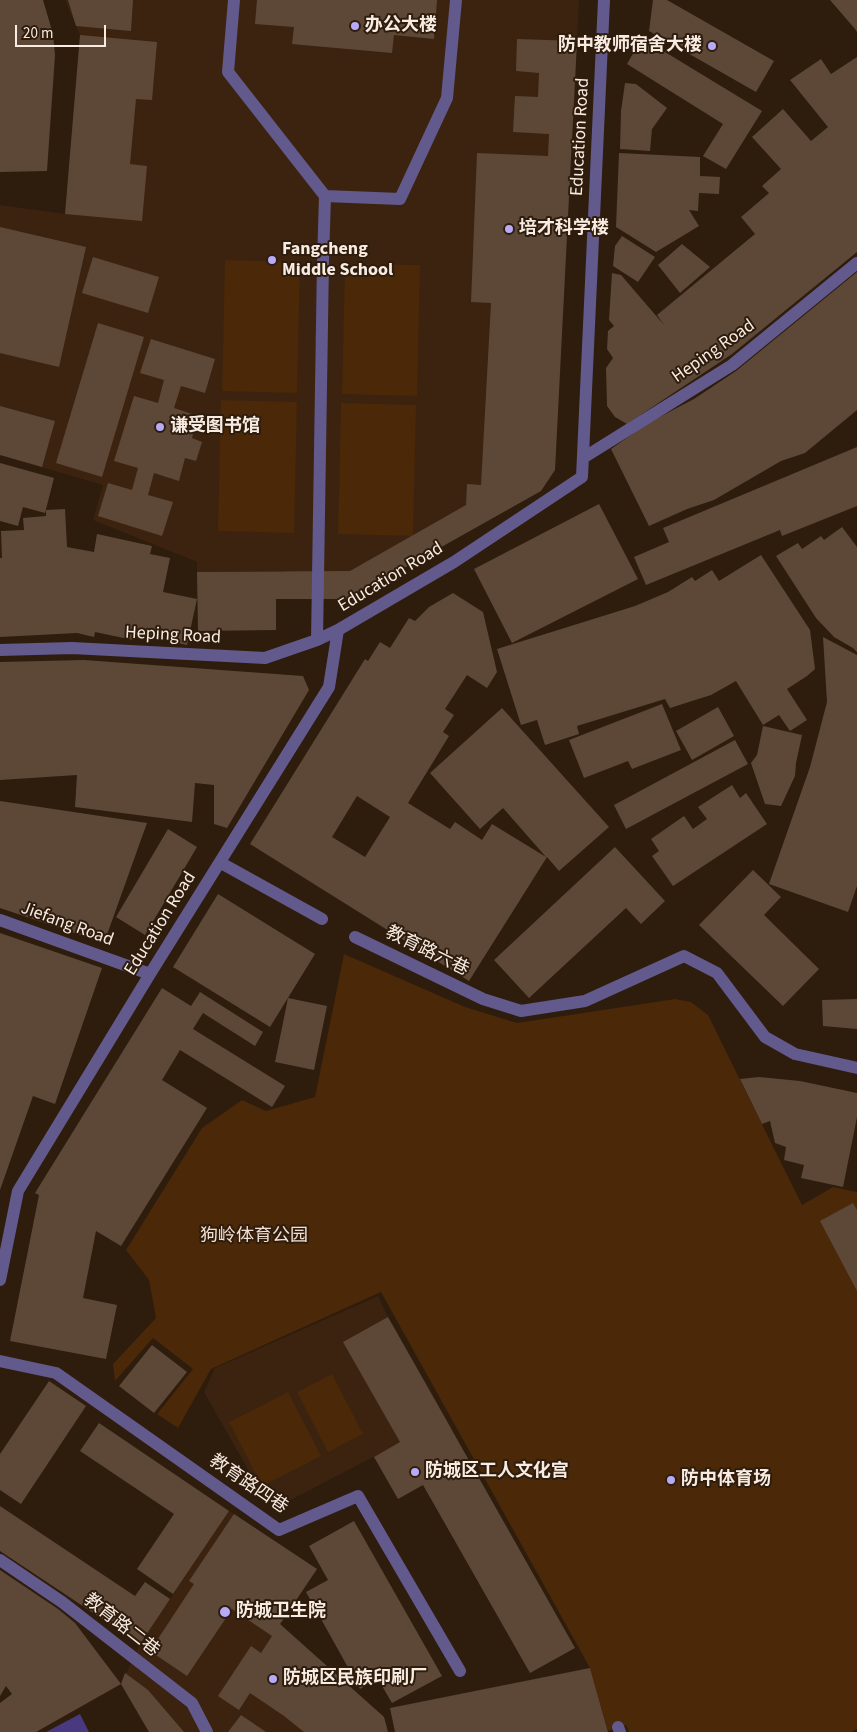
<!DOCTYPE html>
<meta charset="utf-8">
<style>
body{margin:0}
#map{position:relative;width:857px;height:1732px;overflow:hidden;background:#2e1c0d;font-family:"Source Sans 3",sans-serif}
canvas{display:block}
.scale{position:absolute;left:15px;top:25px;width:91px;height:22px;box-sizing:border-box;border:2px solid #f8ebe2;border-top:0;padding-left:6px;font-size:15px;line-height:18px;white-space:nowrap;color:#f8ebe2;-webkit-text-stroke:4px #2e1c0d;paint-order:stroke}
</style>
<div id="map">
<canvas width="857" height="1732"></canvas>
<div class="scale">20 m</div>
</div>
<script>
const ctx = document.querySelector('canvas').getContext('2d');
ctx.lineJoin = 'round';
function fill(path, color) { ctx.fillStyle = color; ctx.fill(path, 'evenodd'); }
const shape = rows => new Path2D(rows.map(r => 'M' + r).join(''));
function strokePath(path, color, width, dash) { ctx.strokeStyle = color; ctx.lineWidth = width; ctx.lineCap = dash ? 'butt' : 'round'; ctx.setLineDash(dash || []); ctx.stroke(path); }
function drawText(font, color, halo, rows, align = 'center') {
  ctx.font = font + ' "Source Sans 3","Noto Sans SC",sans-serif'; ctx.lineWidth = 4; ctx.setLineDash([]); ctx.textBaseline = 'middle'; ctx.strokeStyle = halo; ctx.fillStyle = color; for (const [text, x, y, turn = 0] of rows) {
    ctx.save(); ctx.translate(x, y); ctx.rotate((+turn || 0) * Math.PI / 180); ctx.textAlign = isNaN(turn) ? turn : align; if (halo) ctx.strokeText(text, 0, 0); ctx.fillText(text, 0, 0); ctx.restore();
  }
}
const built = shape([
 [65,0,579,0,573,135,550,134,532,488,466,506,478,526,349,599,287,599,286,571,197,572,197,562,93,520,103,485,0,455,0,205,65,214,80,35],
 [378,1296,388,1317,452,1429,407,1454,400,1443,281,1505,259,1489,204,1392,215,1368],
 [229,1511,317,1569,280,1625,384,1717,388,1732,149,1732,121,1684,140,1644]
]);
const green = shape([
 [225,260,300,262,297,393,222,391],
 [345,264,420,265,417,396,342,394],
 [221,400,297,402,294,533,218,531],
 [341,403,416,405,413,536,338,534],
 [344,954,465,1007,517,1023,675,999,691,1002,708,1015,802,1205,833,1187,857,1192,857,1729,851,1732,629,1732,626,1725,608,1731,590,1668,381,1292,211,1369,178,1428,157,1414,193,1369,153,1338,115,1381,113,1364,156,1318,149,1280,126,1250,202,1128,242,1100,266,1111,315,1097],
 [332,1374,363,1434,328,1452,297,1392],
 [288,1392,321,1456,262,1486,229,1422]
]);
const water = shape([
 [80,1714,89,1732,46,1732]
]);
const building = shape([
 [0,0,43,0,53,34,55,55,47,171,0,172],
 [68,0,133,0,131,31,76,26],
 [257,0,437,0,434,39,394,35,392,53,292,44,294,27,255,24],
 [653,0,667,0,774,61,756,92,649,31],
 [830,0,857,0,857,32,855,29],
 [80,35,157,42,152,100,136,99,130,164,147,166,142,221,65,214],
 [642,38,762,111,726,169,703,156,723,124,627,64],
 [517,39,577,41,555,470,541,491,349,599,276,599,276,630,198,631,197,572,350,571,466,505,467,484,481,485,491,303,471,302,477,153,548,156,549,134,513,132,515,96,538,97,539,73,516,71],
 [857,57,857,252,732,354,627,424,615,417,607,406,606,368,613,358,607,349,608,331,614,326,609,320,612,273,621,275,664,325,657,315,755,234,741,217,769,193,762,186,781,169,752,137,783,109,811,141,828,127,790,80,821,59,831,74],
 [625,83,636,84,667,108,652,129,650,151,620,149,621,111],
 [619,153,700,157,700,176,720,177,719,194,699,193,698,211,689,210,699,226,656,252,616,227],
 [0,227,86,247,59,367,0,353],
 [622,236,655,257,638,282,613,266,615,246],
 [682,244,710,267,680,293,658,265],
 [93,257,159,277,148,313,82,293],
 [857,272,857,410,805,453,781,461,714,500,687,509,649,526,611,449,648,423,694,399,736,371],
 [98,323,144,337,102,477,56,463],
 [151,339,215,359,205,393,181,386,174,408,198,416,192,438,202,442,196,461,185,458,179,481,154,473,148,495,173,502,162,536,98,516,108,483,132,490,138,468,114,461,134,396,158,403,164,380,140,373],
 [0,406,55,421,42,467,0,455],
 [857,447,857,506,782,536,780,530,646,585,634,557,669,542,663,528],
 [0,463,54,478,45,513,23,507,18,526,0,521],
 [599,504,638,579,512,643,474,569],
 [65,509,67,547,94,552,97,534,152,546,150,554,170,558,163,592,197,599,187,645,134,634,133,640,95,632,94,637,77,633,0,637,0,558,2,558,1,531,24,530,23,518,46,516,46,510],
 [842,527,857,547,857,652,853,648,834,637,816,618,776,556,798,543,802,549,821,536,824,540],
 [761,555,810,630,815,669,807,676,787,689,807,720,790,731,779,715,763,725,736,681,711,695,670,708,665,699,577,726,579,734,545,745,537,720,521,725,497,649,635,606,668,592,692,577,695,581,712,570,719,581],
 [453,593,483,612,497,672,487,688,467,675,445,709,454,715,443,732,449,736,408,803,450,829,455,822,482,840,492,824,546,857,503,808,480,829,430,773,502,708,609,827,559,871,547,857,469,981,250,844,365,659,368,661,380,642,390,648,409,618,415,621,429,607],
 [357,796,390,817,365,857,332,837],
 [823,637,857,655,857,886,848,912,769,884,810,767,827,702],
 [84,660,303,676,309,690,227,828,214,824,214,785,195,783,192,822,75,807,77,775,0,780,0,662],
 [662,704,681,750,632,769,628,761,584,778,569,740],
 [718,707,734,736,692,760,676,731],
 [763,726,802,735,796,763,795,776,781,806,765,804,751,763,757,755],
 [735,740,748,764,626,829,614,805],
 [732,785,740,798,746,793,767,824,673,886,652,856,659,851,651,839,684,816,693,829,707,819,698,807],
 [0,801,147,823,104,943,0,908],
 [168,829,197,847,145,935,116,917],
 [615,847,665,901,641,924,626,908,529,998,494,960],
 [753,870,781,897,764,915,819,969,783,1006,699,925],
 [218,894,315,954,270,1027,173,967],
 [0,933,102,968,55,1104,33,1096,0,1190],
 [162,988,191,1006,200,992,263,1032,255,1046,203,1013,193,1029,285,1086,272,1107,180,1050,162,1080,207,1108,121,1246,96,1231,83,1298,117,1305,106,1359,10,1341,39,1195,35,1193],
 [288,998,327,1006,314,1070,275,1062],
 [857,999,857,1029,823,1026,822,1000],
 [759,1077,800,1081,857,1093,857,1117,843,1187,801,1178,804,1165,784,1160,786,1147,775,1143,770,1121,762,1124,740,1079],
 [853,1203,857,1210,857,1291,820,1221],
 [388,1317,575,1648,530,1673,423,1485,398,1499,374,1457,400,1442,343,1342],
 [152,1345,187,1372,154,1413,119,1386],
 [49,1381,86,1406,21,1504,0,1490,0,1454],
 [99,1423,229,1511,173,1594,137,1569,174,1514,80,1451],
 [0,1506,135,1596,145,1582,170,1599,140,1644,0,1551],
 [234,1514,317,1569,280,1624,384,1717,388,1732,304,1732,284,1716,250,1693,239,1710,218,1696,251,1646,261,1653,272,1636,232,1609,187,1676,150,1651,194,1584,189,1581],
 [354,1521,442,1676,392,1703,378,1679,360,1689,306,1592,328,1580,309,1546],
 [0,1570,58,1609,75,1623,121,1684,125,1673,148,1690,184,1732,149,1732,121,1684,36,1732,0,1732,0,1703,12,1694,6,1686,0,1696],
 [590,1668,608,1732,395,1732,390,1708],
 [241,1715,266,1732,228,1732]
]);
const minor = shape([
 [234,0,228,72,325,196,323,261,317,640],
 [325,196,400,199,447,98,456,0],
 [583,458,732,365,857,263],
 [0,650,72,648,265,658,317,640,338,630],
 [221,863,322,919],
 [0,920,150,974],
 [355,937,483,999,521,1011,585,1001,684,956,717,973,765,1037,795,1054,857,1068],
 [0,1280,18,1191,150,974,329,687,338,630,454,562,582,477,604,0],
 [0,1361,56,1373,279,1530,358,1496,460,1671],
 [0,1560,62,1602,192,1703,207,1732],
 [618,1727,620,1732]
]);
const markers = [
 [355,26,5,"#b7abf8"],
 [712,46,5,"#b7abf8"],
 [509,229,5,"#b7abf8"],
 [272,260,5,"#b7abf8"],
 [160,427,5,"#b7abf8"],
 [415,1472,5,"#b7abf8"],
 [671,1480,5,"#b7abf8"],
 [225,1612,6,"#b7abf8"],
 [273,1679,5,"#b7abf8"]
];
const poiNames = [
 ["办公大楼",365,26],
 ["防中教师宿舍大楼",702,46,"right"],
 ["培才科学楼",519,229],
 ["Fangcheng",282,250],
 ["Middle School",282,271],
 ["谦受图书馆",170,427],
 ["防城区工人文化宫",425,1472],
 ["防中体育场",681,1480],
 ["防城卫生院",236,1612],
 ["防城区民族印刷厂",283,1679]
];
const streetNames = [
 ["Education Road",581,137,-87],
 ["Heping Road",714,352,-35],
 ["Education Road",391,578,-31],
 ["Heping Road",173,636,3],
 ["Education Road",161,924,-58],
 ["Jiefang Road",67,925,20],
 ["教育路六巷",427,952,26],
 ["教育路四巷",248,1485,34],
 ["教育路二巷",121,1626,38]
];
const parkNames = [
 ["狗岭体育公园",254,1237]
];
fill(built, '#3b2310');
fill(green, '#4a2808');
fill(water, '#483980');
fill(building, '#5d4838');
strokePath(minor, '#625a8c', 12);
for (const [x, y, r, color] of markers) { const dot = new Path2D(); dot.arc(x, y, r, 0, 2 * Math.PI); ctx.fillStyle = color; ctx.fill(dot); strokePath(dot, '#2e1c0d', 2); }
drawText('bold 18px', '#f8ebe2', '#2e1c0d', poiNames, 'left');
drawText('18px', '#f8ebe2', '#2e1c0d', streetNames);
drawText('18px', '#f3dfd1', '#2e1c0d', parkNames);
</script>
